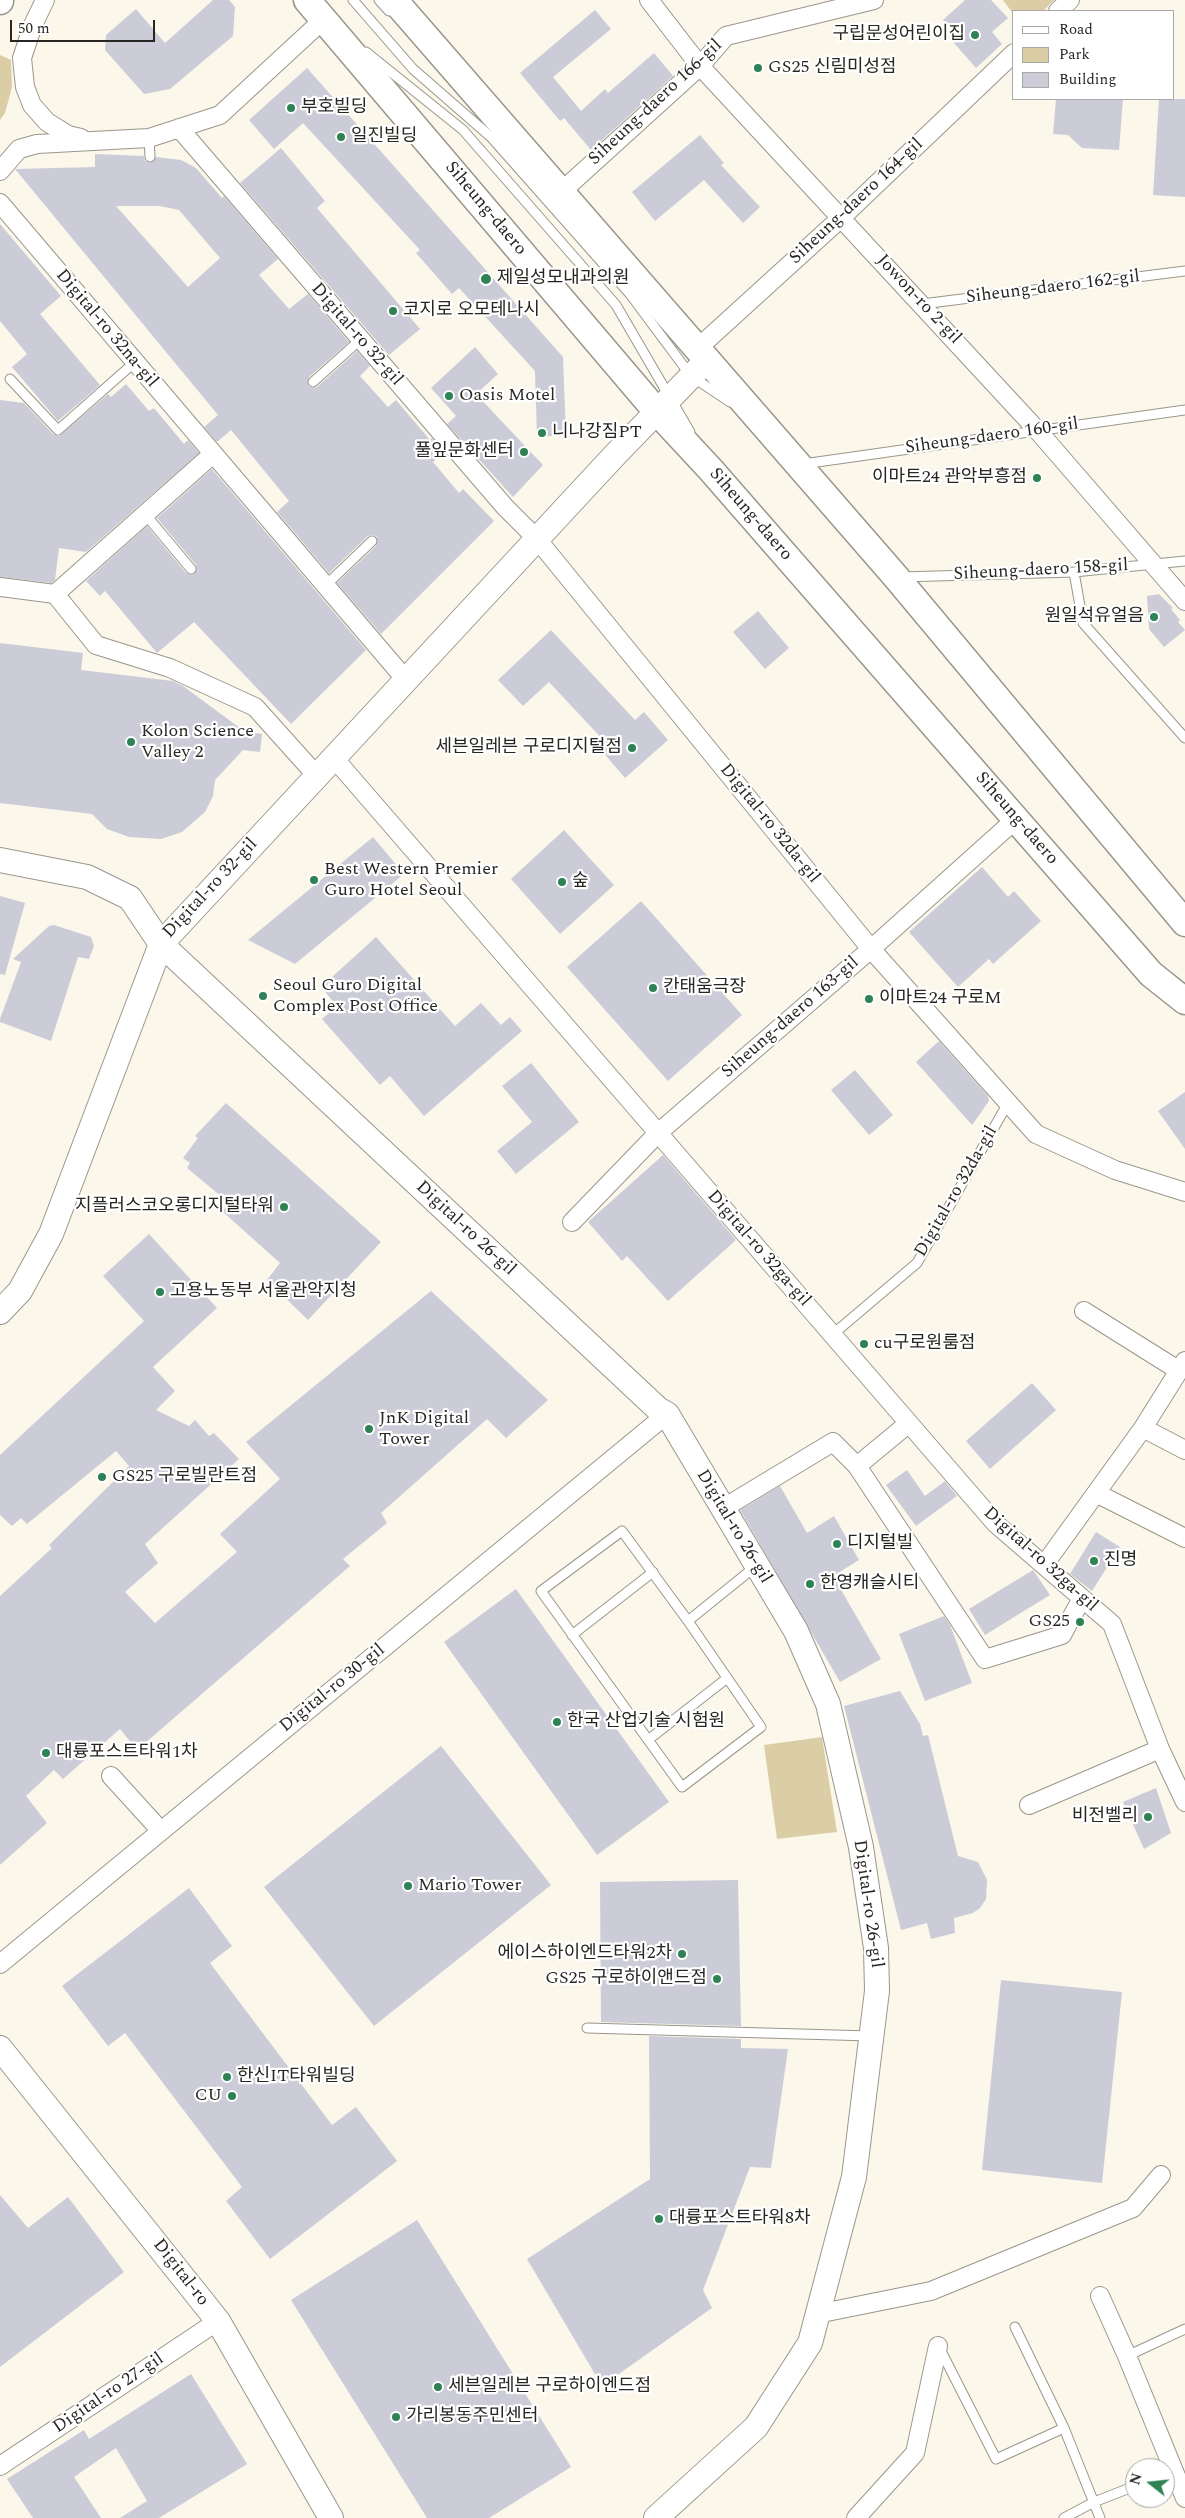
<!DOCTYPE html>
<meta charset="utf-8">
<style>
body{margin:0}
#map{position:relative;width:1185px;height:2518px;overflow:hidden;background:#fbf7eb;font-family:Spectral,serif}
canvas{display:block}
.legend{position:absolute;left:1012px;top:10px;width:162px;height:90px;box-sizing:border-box;background:#fff;border:1px solid #a9a8a7;margin:0;padding:6px 9px;list-style:none;font-size:15px;color:#282622}
.legend li{display:flex;align-items:center;gap:10px;height:25px}
.legend b{width:25px;border:1px solid #a9a8a7}
.north{position:absolute;left:1125px;top:2458px;width:50px;height:50px;box-sizing:border-box;background:#fff;border:1px solid #a9a8a7;border-radius:50%;rotate:286deg;font-size:14px;font-weight:700;line-height:20px;text-align:center;color:#282622}
.north::after{content:'';display:block;margin:auto;width:18px;height:22px;background:#2e8254;clip-path:polygon(50% 0,100% 100%,50% 72%,0 100%)}
.scale{position:absolute;left:10px;top:20px;width:145px;height:22px;box-sizing:border-box;border:2px solid #282622;border-top:0;padding-left:6px;font-size:15px;line-height:18px;white-space:nowrap;color:#282622;-webkit-text-stroke:4px #fff;paint-order:stroke}
</style>
<div id="map">
<canvas width="1185" height="2518"></canvas>
<ul class="legend">
<li><b style="height:6px;background:#fff"></b>Road</li>
<li><b style="height:14px;background:#dbcea7"></b>Park</li>
<li><b style="height:14px;background:#ccccd8"></b>Building</li>
</ul>
<div class="north">N</div>
<div class="scale">50 m</div>
</div>
<script>
const ctx = document.querySelector('canvas').getContext('2d');
ctx.lineJoin = 'round';
function fill(path, color) { ctx.fillStyle = color; ctx.fill(path, 'evenodd'); }
const shape = rows => new Path2D(rows.map(r => 'M' + r).join(''));
function strokePath(path, color, width, dash) { ctx.strokeStyle = color; ctx.lineWidth = width; ctx.lineCap = dash ? 'butt' : 'round'; ctx.setLineDash(dash || []); ctx.stroke(path); }
function drawText(font, color, halo, rows, align = 'center') {
  ctx.font = font + ' Spectral,"Noto Sans KR",serif'; ctx.lineWidth = 4.5; ctx.setLineDash([]); ctx.textBaseline = 'middle'; ctx.strokeStyle = halo; ctx.fillStyle = color; for (const [text, x, y, turn = 0] of rows) {
    ctx.save(); ctx.translate(x, y); ctx.rotate((+turn || 0) * Math.PI / 180); ctx.textAlign = isNaN(turn) ? turn : align; if (halo) ctx.strokeText(text, 0, 0); ctx.fillText(text, 0, 0); ctx.restore();
  }
}
const green = shape([
 [1003,0,1054,0,1043,11,1014,11,1014,15],
 [0,55,11,60,12,87,5,113,0,120],
 [822,1737,837,1832,777,1839,764,1745]
]);
const building = shape([
 [213,0,229,0,235,7,233,36,170,89,144,94,105,50,106,35,136,9,165,43],
 [965,0,991,0,1008,18,992,32,1002,44,976,68,954,43,959,38,943,20],
 [595,10,611,29,553,77,581,111,605,89,608,93,654,53,673,76,591,150,564,118,560,121,520,73],
 [307,68,563,357,566,435,537,437,535,371,459,288,452,294,416,253,420,250,303,123,274,149,249,120],
 [1056,99,1123,99,1119,150,1082,148,1068,135,1053,134],
 [1159,99,1185,99,1185,197,1153,195],
 [700,135,724,163,721,165,760,207,743,223,704,180,655,221,632,192],
 [281,148,325,201,317,208,420,329,389,355,240,183],
 [95,154,144,156,145,161,150,163,156,157,181,160,196,168,222,198,224,196,278,259,259,275,289,309,308,294,349,342,309,377,308,386,312,388,317,387,357,351,370,366,360,376,388,407,396,400,430,440,432,438,444,452,433,462,459,493,463,489,494,521,381,634,337,583,376,546,377,537,373,535,368,536,329,573,277,512,289,501,231,430,217,442,204,427,218,415,15,169,95,167],
 [116,206,160,206,179,210,220,258,188,287],
 [0,224,61,296,40,314,100,385,58,421,12,367,27,354,0,321],
 [475,347,498,374,476,394,543,465,513,497,447,424,456,416,431,388],
 [126,384,149,411,154,408,184,444,188,440,199,453,86,552,59,548,55,580,52,583,0,577,0,400,24,403,53,434,59,436,108,394,111,397],
 [212,469,366,650,291,724,194,622,157,653,105,591,100,596,86,581,147,526,186,573,192,575,195,573,196,565,157,518],
 [1159,594,1173,608,1171,609,1180,620,1178,622,1185,630,1164,647,1149,629,1147,596],
 [758,611,789,648,765,669,733,632],
 [551,630,635,720,644,712,668,740,625,778,601,750,607,744,549,682,523,706,498,680],
 [0,643,83,653,81,670,173,681,183,686,244,731,262,734,260,752,243,750,215,780,213,796,205,812,182,832,161,839,129,837,107,829,92,814,0,803],
 [564,830,614,885,560,934,511,879],
 [373,837,404,874,295,964,248,940],
 [982,867,1008,897,1014,891,1041,921,993,964,989,959,958,987,909,932],
 [0,896,25,903,5,975,0,974],
 [641,901,742,1015,668,1081,567,967],
 [54,925,91,937,94,946,89,959,78,957,51,1041,0,1022,0,1019,21,962,13,959,49,926],
 [376,937,455,1026,481,1003,501,1025,510,1017,522,1031,424,1116,390,1076,380,1085,322,1019,337,1006,321,987],
 [939,1041,988,1096,989,1101,972,1125,916,1062],
 [531,1063,579,1122,516,1174,497,1151,532,1122,502,1086],
 [855,1070,893,1115,869,1135,831,1090],
 [1185,1092,1185,1149,1158,1111],
 [226,1103,381,1242,308,1320,267,1280,280,1263,223,1212,228,1202,187,1168,190,1163,183,1158,198,1138,195,1136],
 [663,1155,736,1240,668,1301,627,1256,622,1261,588,1222],
 [149,1234,217,1308,153,1367,175,1391,156,1410,189,1426,195,1420,209,1436,214,1433,239,1459,145,1544,158,1563,125,1592,155,1623,237,1552,220,1534,280,1479,246,1442,431,1291,548,1400,506,1438,487,1419,381,1513,387,1523,343,1559,350,1566,137,1750,120,1729,63,1779,54,1770,26,1796,47,1823,0,1865,0,1596,52,1548,49,1545,129,1466,116,1451,27,1524,21,1518,12,1526,0,1515,0,1455,144,1321,103,1276],
 [1032,1383,1056,1410,990,1469,966,1441],
 [907,1470,925,1496,945,1481,957,1496,916,1526,886,1485],
 [780,1486,807,1533,834,1516,859,1560,833,1576,881,1659,840,1682,740,1510],
 [1096,1532,1120,1547,1092,1591,1070,1574],
 [1033,1570,1050,1595,985,1635,969,1609],
 [516,1589,669,1802,597,1855,444,1642],
 [944,1616,950,1625,972,1683,925,1701,899,1634],
 [900,1691,920,1724,923,1736,928,1735,958,1856,978,1862,987,1880,986,1899,980,1908,973,1913,954,1918,955,1933,931,1939,927,1923,901,1930,844,1706],
 [441,1746,551,1885,374,2026,264,1887],
 [1156,1788,1171,1833,1144,1849,1123,1802],
 [738,1880,741,2026,601,2022,600,1882],
 [189,1888,232,1946,210,1963,332,2125,356,2107,397,2161,270,2259,226,2201,242,2187,125,2033,108,2046,62,1986],
 [1001,1980,1122,1992,1102,2183,982,2170],
 [649,2036,741,2039,741,2048,788,2049,771,2168,750,2167,703,2290,712,2308,602,2386,527,2259,650,2179],
 [0,2195,28,2228,68,2197,124,2272,0,2367],
 [417,2220,571,2467,489,2518,427,2518,291,2300],
 [191,2374,247,2464,159,2518,120,2518,147,2501,116,2448,74,2477,101,2518,33,2518,7,2479,84,2430,89,2439]
]);
const lane = shape([
 [353,0,413,69,491,137,630,294,691,376,730,402],
 [379,0,389,11],
 [366,52,463,130,616,305,690,432],
 [149,138,150,157],
 [922,304,1185,271],
 [10,379,58,430,135,362],
 [313,382,360,340],
 [803,464,1185,410],
 [145,514,191,569],
 [1074,572,1083,623,1185,738],
 [901,577,1074,572,1185,561],
 [325,586,372,541],
 [832,1335,917,1263,1008,1103],
 [622,1531,688,1621,761,1727,682,1787,541,1591,622,1531],
 [688,1621,756,1566],
 [572,1635,653,1572],
 [648,1740,726,1679],
 [587,2028,871,2036],
 [1015,2327,1064,2428,1100,2518],
 [940,2349,996,2459,1064,2428],
 [1127,2356,1185,2329],
 [1064,2518,1094,2502,1135,2486]
]);
const street = shape([
 [45,0,33,25,22,58,25,87,32,105,47,122,68,135,81,138],
 [649,0,700,66,1038,431,1185,601],
 [1058,11,1070,0],
 [179,128,505,507,537,539,871,949,1036,1134,1115,1170,1185,1192],
 [0,171,19,149,37,144,149,138,220,115,324,19],
 [561,192,700,66,726,36,874,0],
 [0,203,406,680],
 [698,348,842,217,1014,53],
 [0,587,55,594,213,454],
 [55,594,96,645,170,668,255,707,317,776],
 [334,758,996,1524,1112,1624,1160,1749,1185,1802],
 [572,1222,658,1133,871,949,1016,819],
 [1084,1311,1178,1370],
 [1143,1428,1185,1450],
 [857,1466,985,1659,1062,1635,1082,1598],
 [1096,1493,1185,1538],
 [722,1509,833,1442,857,1466,909,1423],
 [1044,1565,1143,1428,1185,1361],
 [111,1776,161,1831],
 [1029,1805,1160,1749],
 [0,1964,667,1414],
 [1100,2296,1127,2356,1185,2498],
 [817,2314,931,2291,1133,2208,1161,2175],
 [0,2466,218,2321],
 [856,2518,915,2453,938,2346]
]);
const secondary = shape([
 [0,860,87,877,130,898,161,944,658,1409,667,1414,796,1631,828,1704,861,1847,876,1948,877,1991,854,2177,810,2343,756,2427,656,2518],
 [0,1312,20,1291,51,1234,161,944,614,456,707,360],
 [0,2048,218,2321,331,2518]
]);
const primary = shape([
 [307,0,658,413,711,470,1151,974,1185,1001],
 [394,0,896,577,1185,923],
 [0,1,0,0]
]);
const markers = [
 [975,35,5,"#2e8254"],
 [758,68,5,"#2e8254"],
 [291,108,5,"#2e8254"],
 [341,137,5,"#2e8254"],
 [486,279,6,"#2e8254"],
 [393,311,5,"#2e8254"],
 [449,396,5,"#2e8254"],
 [542,433,5,"#2e8254"],
 [524,452,5,"#2e8254"],
 [1037,478,5,"#2e8254"],
 [1154,617,5,"#2e8254"],
 [131,742,5,"#2e8254"],
 [632,748,5,"#2e8254"],
 [314,880,5,"#2e8254"],
 [562,882,5,"#2e8254"],
 [653,988,5,"#2e8254"],
 [263,996,5,"#2e8254"],
 [869,999,5,"#2e8254"],
 [284,1207,5,"#2e8254"],
 [160,1292,5,"#2e8254"],
 [864,1344,5,"#2e8254"],
 [369,1429,5,"#2e8254"],
 [102,1477,5,"#2e8254"],
 [837,1544,5,"#2e8254"],
 [1094,1561,5,"#2e8254"],
 [810,1584,5,"#2e8254"],
 [1080,1622,5,"#2e8254"],
 [557,1722,5,"#2e8254"],
 [46,1753,5,"#2e8254"],
 [1148,1817,5,"#2e8254"],
 [408,1886,5,"#2e8254"],
 [682,1954,5,"#2e8254"],
 [717,1979,5,"#2e8254"],
 [227,2077,5,"#2e8254"],
 [232,2096,5,"#2e8254"],
 [659,2219,5,"#2e8254"],
 [438,2387,5,"#2e8254"],
 [396,2417,5,"#2e8254"]
];
const poiNames = [
 ["구립문성어린이집",965,35,"right"],
 ["GS25 신림미성점",768,68],
 ["부호빌딩",301,108],
 ["일진빌딩",351,137],
 ["제일성모내과의원",497,279],
 ["코지로 오모테나시",403,311],
 ["Oasis Motel",459,396],
 ["니나강짐PT",552,433],
 ["풀잎문화센터",514,452,"right"],
 ["이마트24 관악부흥점",1027,478,"right"],
 ["원일석유얼음",1144,617,"right"],
 ["Kolon Science",141,732],
 ["Valley 2",141,753],
 ["세븐일레븐 구로디지털점",622,748,"right"],
 ["Best Western Premier",324,870],
 ["Guro Hotel Seoul",324,891],
 ["숲",572,882],
 ["Seoul Guro Digital",273,986],
 ["Complex Post Office",273,1007],
 ["칸태움극장",663,988],
 ["이마트24 구로M",879,999],
 ["지플러스코오롱디지털타워",274,1207,"right"],
 ["고용노동부 서울관악지청",170,1292],
 ["cu구로원룸점",874,1344],
 ["JnK Digital",379,1419],
 ["Tower",379,1440],
 ["GS25 구로빌란트점",112,1477],
 ["디지털빌",847,1544],
 ["진명",1104,1561],
 ["한영캐슬시티",820,1584],
 ["GS25",1070,1622,"right"],
 ["한국 산업기술 시험원",567,1722],
 ["대륭포스트타워1차",56,1753],
 ["비전벨리",1138,1817,"right"],
 ["Mario Tower",418,1886],
 ["에이스하이엔드타워2차",672,1954,"right"],
 ["GS25 구로하이앤드점",707,1979,"right"],
 ["한신IT타워빌딩",237,2077],
 ["CU",222,2096,"right"],
 ["대륭포스트타워8차",669,2219],
 ["세븐일레븐 구로하이엔드점",448,2387],
 ["가리봉동주민센터",406,2417]
];
const streetNames = [
 ["Siheung-daero 166-gil",656,103,-43],
 ["Siheung-daero 164-gil",857,202,-43],
 ["Siheung-daero",485,209,50],
 ["Siheung-daero 162-gil",1053,288,-7],
 ["Jowon-ro 2-gil",918,300,47],
 ["Digital-ro 32na-gil",106,329,50],
 ["Digital-ro 32-gil",356,335,49],
 ["Siheung-daero 160-gil",992,437,-8],
 ["Siheung-daero",750,515,49],
 ["Siheung-daero 158-gil",1041,571,-3],
 ["Siheung-daero",1016,819,49],
 ["Digital-ro 32da-gil",769,824,51],
 ["Digital-ro 32-gil",211,889,-47],
 ["Siheung-daero 163-gil",791,1018,-41],
 ["Digital-ro 32da-gil",957,1192,-60],
 ["Digital-ro 26-gil",465,1229,43],
 ["Digital-ro 32ga-gil",758,1249,49],
 ["Digital-ro 26-gil",733,1527,59],
 ["Digital-ro 32ga-gil",1040,1560,42],
 ["Digital-ro 30-gil",333,1689,-39],
 ["Digital-ro 26-gil",867,1904,82],
 ["Digital-ro",180,2273,52],
 ["Digital-ro 27-gil",109,2394,-34]
];
fill(green, '#dbcea7');
fill(building, '#ccccd8');
strokePath(lane, '#9a968b', 11);
strokePath(street, '#9a968b', 20);
strokePath(secondary, '#9a968b', 26);
strokePath(primary, '#9a968b', 29);
strokePath(lane, '#fff', 9);
strokePath(street, '#fff', 18);
strokePath(secondary, '#fff', 24);
strokePath(primary, '#fff', 26);
for (const [x, y, r, color] of markers) { const dot = new Path2D(); dot.arc(x, y, r, 0, 2 * Math.PI); ctx.fillStyle = color; ctx.fill(dot); strokePath(dot, '#fff', 2); }
drawText('18px', '#282622', '#fff', poiNames, 'left');
drawText('18px', '#282622', '#fff', streetNames);
</script>
